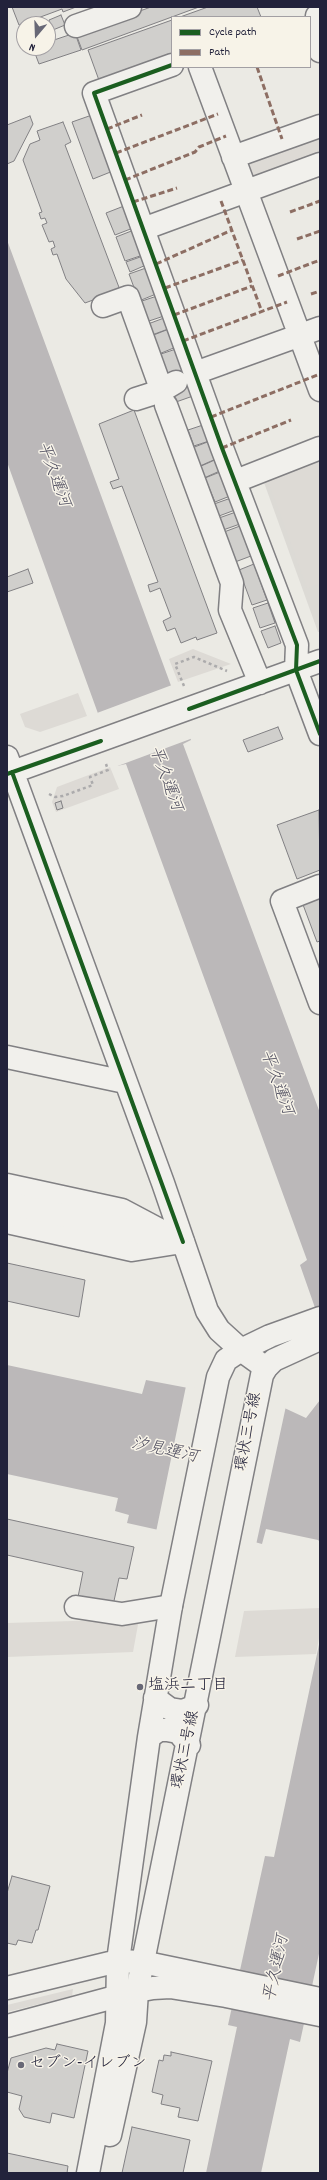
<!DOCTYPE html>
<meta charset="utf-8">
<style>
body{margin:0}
#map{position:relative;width:327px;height:2180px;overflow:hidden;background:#ebeae4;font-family:Dekko,sans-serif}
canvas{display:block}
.frame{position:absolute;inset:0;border:8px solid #22223b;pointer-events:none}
.legend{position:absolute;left:171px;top:16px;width:140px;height:52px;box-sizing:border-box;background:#f7f3e8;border:1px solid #a29fa3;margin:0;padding:5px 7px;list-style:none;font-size:12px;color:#22223b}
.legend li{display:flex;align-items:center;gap:8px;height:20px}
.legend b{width:20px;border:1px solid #a29fa3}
.north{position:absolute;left:16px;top:16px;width:40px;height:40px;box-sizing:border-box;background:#f7f3e8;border:1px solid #a29fa3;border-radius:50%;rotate:199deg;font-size:11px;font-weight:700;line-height:16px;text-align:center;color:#22223b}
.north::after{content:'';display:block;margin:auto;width:14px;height:18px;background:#686876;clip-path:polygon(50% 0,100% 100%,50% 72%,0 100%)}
</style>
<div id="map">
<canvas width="327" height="2180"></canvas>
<div class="frame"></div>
<ul class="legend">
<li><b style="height:5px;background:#1b5e20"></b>Cycle path</li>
<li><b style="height:5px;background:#8d6e63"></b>Path</li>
</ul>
<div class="north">N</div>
</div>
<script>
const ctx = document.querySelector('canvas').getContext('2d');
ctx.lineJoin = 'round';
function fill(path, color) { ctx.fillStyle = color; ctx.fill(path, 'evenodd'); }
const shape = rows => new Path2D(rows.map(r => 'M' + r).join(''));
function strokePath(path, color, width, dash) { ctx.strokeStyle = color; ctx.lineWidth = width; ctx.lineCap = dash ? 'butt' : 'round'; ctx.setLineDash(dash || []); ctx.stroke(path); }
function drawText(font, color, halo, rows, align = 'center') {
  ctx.font = font + ' Dekko,"Klee One",sans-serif'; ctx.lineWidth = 3; ctx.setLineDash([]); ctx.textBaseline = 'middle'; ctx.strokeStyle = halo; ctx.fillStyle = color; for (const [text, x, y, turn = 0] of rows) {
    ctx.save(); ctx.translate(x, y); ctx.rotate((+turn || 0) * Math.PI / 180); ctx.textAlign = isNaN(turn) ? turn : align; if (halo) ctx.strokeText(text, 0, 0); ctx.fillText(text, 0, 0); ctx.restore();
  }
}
const built = shape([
 [320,455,320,632,318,632,262,477]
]);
const green = shape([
 [320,131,320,161,251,186,241,159],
 [320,457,320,584,307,588,266,476],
 [193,649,231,664,178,682,169,659],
 [78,693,87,716,40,732,25,727,20,714],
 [110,767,119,789,56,812,52,802,57,787],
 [320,1608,320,1633,316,1654,235,1657,244,1611],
 [139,1619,133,1652,7,1657,7,1623],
 [73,1989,72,1996,7,2012,7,2005]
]);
const water = shape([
 [7,240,191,740,183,744,320,1113,320,1322,300,1265,307,1260,126,764,117,766,7,462],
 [7,1365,142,1394,146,1380,278,1405,306,1418,320,1400,320,1542,318,1540,266,1529,262,1544,251,1541,249,1550,127,1523,129,1515,115,1511,118,1498,7,1474],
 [320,1640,320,1949,300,2042,290,2039,261,2173,206,2173,237,2027,228,2025,265,1856,274,1857]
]);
const pier = shape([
 [172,685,193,738,115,767,97,713],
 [186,1386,278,1403,286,1406,256,1545,252,1544,249,1552,156,1532]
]);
const building = shape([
 [12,7,76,7,63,12,62,9,19,25,12,7],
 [151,7,199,7,82,50,76,34,151,7],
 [208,7,257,7,261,17,180,17,208,7],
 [61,15,65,25,53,30,49,20,61,15],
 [172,20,172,57,100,83,88,50,172,20],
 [75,33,81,50,39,64,33,48,48,48,48,42,75,33],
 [92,115,113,171,93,179,72,122,92,115],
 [30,116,33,124,14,161,7,164,7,125,30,116],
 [63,122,71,142,65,145,120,290,85,303,66,279,57,254,53,255,51,249,55,247,53,241,49,242,42,225,47,223,45,218,41,219,39,213,42,212,23,160,30,144,40,140,37,131,63,122],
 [124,206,133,228,115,235,106,213,124,206],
 [134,230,143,255,125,261,116,237,134,230],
 [143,256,146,265,130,272,126,262,143,256],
 [146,268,156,294,139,301,129,274,146,268],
 [157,296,164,316,146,322,139,302,157,296],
 [164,318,168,329,152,335,148,324,164,318],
 [169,329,176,347,159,354,151,336,169,329],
 [176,349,185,372,167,379,158,355,176,349],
 [189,386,193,396,176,402,172,392,189,386],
 [134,410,217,633,197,640,196,637,181,643,175,628,167,631,163,621,171,617,160,588,150,592,148,585,158,582,122,486,113,489,110,482,119,479,99,424,134,410],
 [203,425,209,441,194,446,188,430,203,425],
 [210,441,218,458,200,466,192,448,210,441],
 [217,459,222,470,204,478,199,467,217,459],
 [220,472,230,496,215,502,205,478,220,472],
 [231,498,235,510,219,516,214,504,231,498],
 [236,512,240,524,223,530,219,518,236,512],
 [240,526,251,556,235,562,224,532,240,526],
 [254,564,267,600,252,605,239,570,254,564],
 [28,569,33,583,7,592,7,577,28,569],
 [268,603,275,623,260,628,253,608,268,603],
 [275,626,281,643,268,648,261,631,275,626],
 [278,727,283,739,248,752,243,740,278,727],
 [61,801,63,808,57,810,55,803,61,801],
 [319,810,320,870,297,879,277,825,319,810],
 [320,896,320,941,317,942,302,902,320,896],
 [7,1263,85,1280,79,1317,7,1301,7,1263],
 [7,1519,134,1547,127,1579,119,1578,112,1610,77,1602,83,1572,7,1555,7,1519],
 [12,1876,50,1886,38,1930,36,1930,32,1943,18,1940,16,1945,7,1943,7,1893,12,1876],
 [57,2044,88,2051,74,2118,52,2113,50,2123,24,2117,19,2109,22,2096,7,2092,7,2073,11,2058,46,2048,55,2050,57,2044],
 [171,2052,212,2061,198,2121,178,2117,180,2108,161,2104,163,2095,152,2092,159,2060,163,2061,164,2055,171,2056,171,2052],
 [132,2127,190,2140,183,2173,122,2173,132,2127],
 [7,2153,68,2166,67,2173,7,2173,7,2153]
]);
const path = shape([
 [184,686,175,664,194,657,227,671],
 [49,794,55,797,63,796,93,785,90,777,108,770,106,764]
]);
const minor = shape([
 [317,16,315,36,320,51],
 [76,26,130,7],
 [172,65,94,93,222,448,297,645,296,670,320,734],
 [200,67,320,390],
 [233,157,320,126],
 [143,229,320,164],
 [103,306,128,297,159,383,168,385],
 [195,373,320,328],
 [136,399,161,391,176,382],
 [166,405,232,583,230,610,260,683],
 [236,481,320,448],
 [7,757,163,1183,207,1311,219,1330,241,1350,266,1368],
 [7,774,320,661],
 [320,886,282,901,320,1003],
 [7,1057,125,1082],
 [7,1185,122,1210,171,1236],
 [7,1222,132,1250,182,1242],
 [76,1607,122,1614,171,1606],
 [110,2135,135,2022,137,1991,153,1988,170,1987,226,1996,320,2015],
 [88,2173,117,2023,118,1961,142,1962,320,1999]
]);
const major = shape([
 [155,1698,170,1709,183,1711,197,1705],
 [149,1737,159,1730,167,1730,178,1732,189,1745],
 [7,1988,118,1961,149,1737,171,1606,218,1377,226,1360,241,1350,270,1336,320,1318],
 [7,2026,137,1991,262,1375,266,1368,274,1360,320,1339]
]);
const highway = shape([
 [7,1203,183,1242]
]);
const quiet = shape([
 [257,67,282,139],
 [107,129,142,115],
 [116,153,218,114],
 [125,180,195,152,199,147,226,136],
 [221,201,262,312],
 [133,202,177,188],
 [290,212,320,201],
 [297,239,320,231],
 [156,264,232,230],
 [278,276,320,260],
 [165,288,243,260],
 [311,294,320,291],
 [174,315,252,286],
 [183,341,287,302],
 [211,417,320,374],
 [222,448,291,420]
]);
const cycleway = shape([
 [172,65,94,93,222,448,297,645,296,670,320,734],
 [189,709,320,661],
 [12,772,183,1242],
 [7,774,101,741]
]);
const markers = [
 [140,1687,4,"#686876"],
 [21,2065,4,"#686876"]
];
const streetNames = [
 ["環状三号線",250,1432,-79],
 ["環状三号線",187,1750,-78]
];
const poiNames = [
 ["塩浜二丁目",148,1687],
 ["セブン-イレブン",29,2065]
];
const waterNames = [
 ["平久運河",52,475,70],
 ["平久運河",164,779,70],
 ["平久運河",275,1083,70],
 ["汐見運河",164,1452,12],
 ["平久運河",278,1969,-78]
];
fill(built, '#dcdad5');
fill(green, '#dddad5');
fill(water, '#bbb8b9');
fill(pier, '#ebeae4');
fill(building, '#d0cfcc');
strokePath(building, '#818083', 1);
strokePath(minor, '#818083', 25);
strokePath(major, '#818083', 25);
strokePath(highway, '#818083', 25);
strokePath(path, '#acabac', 2.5, [3, 3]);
strokePath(minor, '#f1f0ec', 22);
strokePath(major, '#f1f0ec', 22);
strokePath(highway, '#f1f0ec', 22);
strokePath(quiet, '#8d6e63', 3, [6, 3]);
strokePath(cycleway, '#1b5e20', 4);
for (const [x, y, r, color] of markers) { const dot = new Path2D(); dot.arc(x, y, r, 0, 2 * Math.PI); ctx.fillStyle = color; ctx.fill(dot); strokePath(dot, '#f7f3e8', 1.5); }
drawText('16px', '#22223b', '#f7f3e8', streetNames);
drawText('16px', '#22223b', '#f7f3e8', poiNames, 'left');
drawText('italic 17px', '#504f60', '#f7f3e8', waterNames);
</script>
